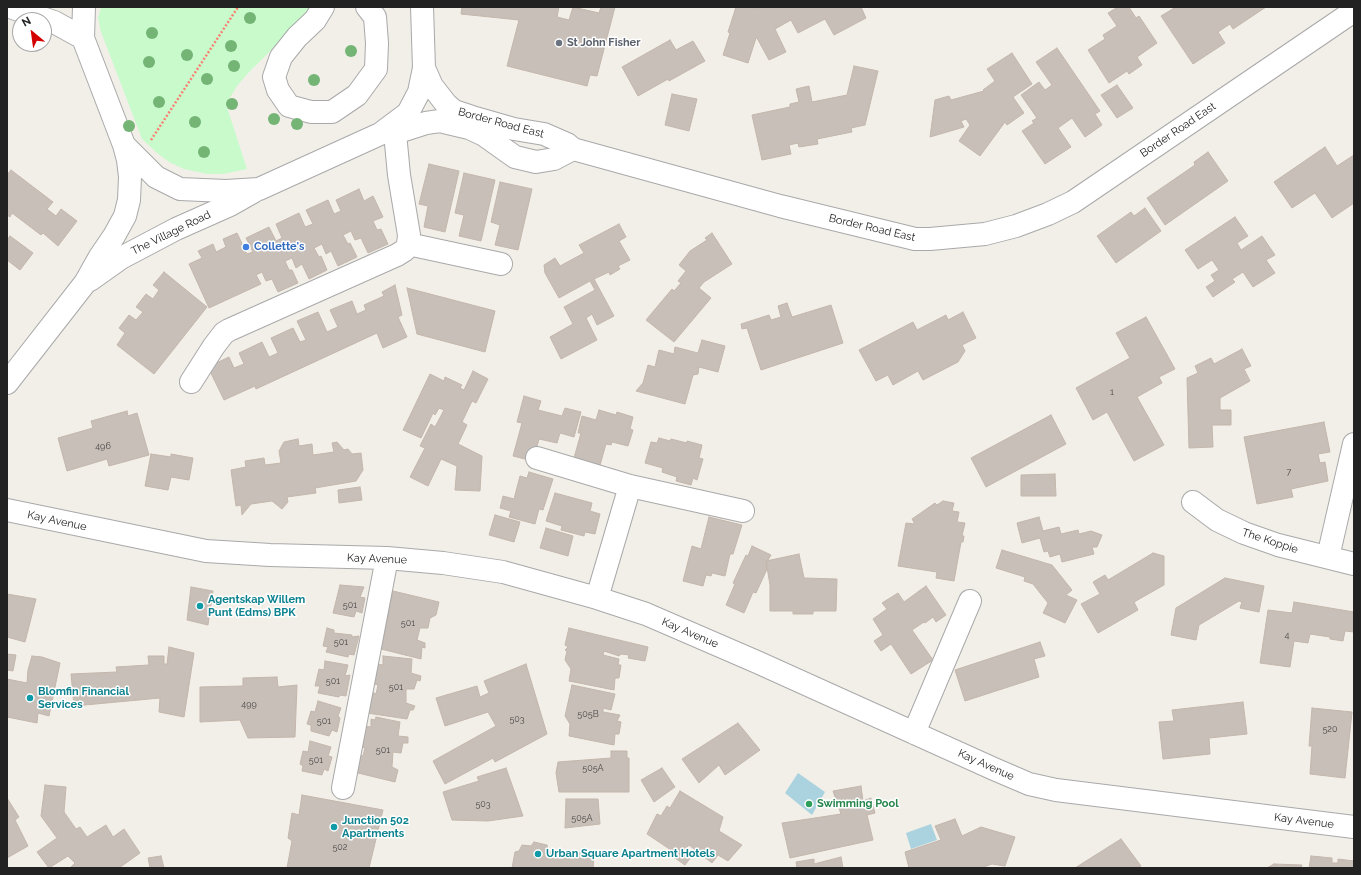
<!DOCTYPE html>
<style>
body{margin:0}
#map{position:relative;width:1361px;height:875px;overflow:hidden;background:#f2efe9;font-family:Raleway,sans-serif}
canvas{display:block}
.frame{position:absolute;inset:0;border:8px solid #222;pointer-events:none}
.north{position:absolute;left:12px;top:12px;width:40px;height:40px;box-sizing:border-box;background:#fff;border:1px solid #a7a7a7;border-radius:50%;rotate:331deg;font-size:11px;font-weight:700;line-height:16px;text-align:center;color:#222}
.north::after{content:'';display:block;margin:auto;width:14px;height:18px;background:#d40000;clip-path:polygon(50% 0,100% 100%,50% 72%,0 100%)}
</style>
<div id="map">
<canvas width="1361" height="875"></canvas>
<div class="frame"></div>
<div class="north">N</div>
</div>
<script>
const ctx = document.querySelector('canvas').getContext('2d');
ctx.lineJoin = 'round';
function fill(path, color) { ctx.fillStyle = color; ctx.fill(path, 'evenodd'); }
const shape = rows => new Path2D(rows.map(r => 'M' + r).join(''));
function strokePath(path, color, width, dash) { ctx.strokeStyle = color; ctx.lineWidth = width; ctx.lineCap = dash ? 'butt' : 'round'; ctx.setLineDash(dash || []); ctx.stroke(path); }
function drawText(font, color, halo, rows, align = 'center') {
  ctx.font = font + ' Raleway,sans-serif'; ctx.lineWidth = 3; ctx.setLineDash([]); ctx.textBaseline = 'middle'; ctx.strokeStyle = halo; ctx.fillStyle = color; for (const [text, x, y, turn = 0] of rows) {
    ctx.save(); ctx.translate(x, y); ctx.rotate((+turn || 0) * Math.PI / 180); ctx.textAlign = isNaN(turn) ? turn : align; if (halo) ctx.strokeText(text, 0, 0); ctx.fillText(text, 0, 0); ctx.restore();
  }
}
const park = shape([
 [101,7,310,7,298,24,250,71,237,86,226,104,247,169,223,174,208,174,184,169,169,162,157,153,142,139,101,32,98,18]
]);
const water = shape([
 [798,773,825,792,812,815,785,793],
 [931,824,937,840,911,849,906,833]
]);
const building = shape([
 [462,7,559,7,557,17,569,20,573,7,599,13,601,7,615,7,597,76,590,75,587,86,507,66,519,20,461,14,462,7],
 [736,7,751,7,756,9,758,7,861,7,866,18,834,35,825,19,798,33,791,20,775,29,786,52,769,60,757,38,756,38,748,63,723,55,730,33,728,32,736,7],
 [1118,7,1129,7,1136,18,1139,16,1157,43,1137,57,1142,65,1129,74,1127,71,1109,83,1088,50,1105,39,1103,35,1117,26,1108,13,1118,7],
 [1176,7,1266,7,1233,29,1230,24,1218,32,1225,43,1193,64,1161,16,1176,7],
 [670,40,676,50,693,41,705,61,669,81,668,79,638,96,622,67,670,40],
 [1057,48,1100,111,1095,114,1102,125,1085,137,1072,118,1058,128,1071,147,1045,164,1022,131,1034,123,1032,121,1037,118,1021,95,1039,82,1045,90,1052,85,1036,62,1057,48],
 [1012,53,1032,84,1013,97,1024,113,1007,125,1005,122,980,156,959,141,970,125,966,119,961,121,964,127,930,137,935,100,949,96,951,100,984,91,983,90,995,81,987,69,1012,53],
 [854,66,878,71,865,125,851,128,852,132,817,139,818,144,799,147,798,143,789,145,791,154,762,160,752,115,790,107,790,104,799,102,796,89,809,86,812,102,847,95,854,66],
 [1117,85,1133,108,1117,118,1101,95,1117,85],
 [672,94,697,99,689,131,665,125,672,94],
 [1325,147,1337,166,1354,155,1354,203,1332,218,1315,193,1292,208,1274,182,1325,147],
 [1208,152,1228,181,1165,225,1147,198,1195,165,1194,162,1208,152],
 [429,164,459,171,445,232,424,227,428,206,419,204,429,164],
 [11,170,53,202,47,209,56,216,61,209,77,221,58,246,43,233,41,235,12,213,10,217,7,215,7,175,11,170],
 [464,173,495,180,481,241,459,236,464,215,455,213,464,173],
 [500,182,532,189,518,250,495,245,500,225,491,222,500,182],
 [359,189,364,201,373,196,383,217,373,221,377,230,381,229,388,244,368,253,361,238,355,240,351,231,343,235,348,244,350,243,357,257,338,266,331,251,326,254,322,244,314,248,319,257,321,256,327,270,309,279,302,264,296,268,292,258,285,261,289,270,292,270,298,283,278,292,272,279,266,281,262,272,256,275,261,284,209,308,189,264,202,258,198,251,213,244,216,252,226,247,223,239,237,233,247,254,253,252,246,238,269,227,276,241,282,238,276,224,299,213,305,227,313,224,306,210,328,200,334,214,341,211,336,200,359,189],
 [1145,208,1161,231,1116,263,1097,236,1131,212,1134,216,1145,208],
 [1235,217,1248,236,1237,243,1241,250,1262,236,1275,255,1266,260,1275,273,1253,287,1243,272,1232,279,1235,282,1213,297,1206,287,1215,281,1211,275,1219,270,1212,260,1198,269,1185,250,1235,217],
 [619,224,626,237,619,241,630,260,618,266,620,269,610,275,609,272,594,279,614,316,597,325,592,314,586,318,597,340,561,359,550,337,573,324,564,307,595,290,590,281,559,298,545,273,544,265,555,258,560,266,584,253,579,245,619,224],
 [712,233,732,264,704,282,699,288,711,298,674,342,646,320,672,289,674,291,681,283,678,281,686,271,679,265,690,251,707,240,705,238,712,233],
 [10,236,33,253,20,270,7,260,7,240,10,236],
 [164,272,207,307,154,374,117,345,125,333,119,328,129,315,136,320,143,312,136,307,146,294,153,299,159,290,153,285,164,272],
 [395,285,402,315,398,317,407,337,383,348,377,333,256,389,255,386,224,400,208,367,229,357,234,368,244,364,239,353,262,342,269,357,278,353,271,338,293,328,300,342,306,340,297,321,318,312,327,332,338,327,330,310,352,301,357,314,366,310,364,305,384,296,382,292,395,285],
 [407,288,495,311,485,352,417,334,407,288],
 [787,303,792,317,831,305,843,343,761,370,747,328,742,329,741,324,769,315,771,320,781,317,778,306,787,303],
 [963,312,976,338,962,345,965,351,958,362,923,380,918,371,893,385,888,375,876,381,859,350,913,322,917,330,946,315,948,320,963,312],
 [1146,317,1175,369,1159,377,1162,383,1137,397,1164,445,1134,461,1107,412,1093,420,1076,388,1130,358,1116,333,1146,317],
 [702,340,725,346,718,372,699,367,698,374,693,375,685,404,636,391,643,383,648,365,655,367,659,350,674,354,675,347,698,353,702,340],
 [1242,349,1251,366,1244,369,1250,381,1220,398,1220,410,1231,410,1231,425,1212,425,1213,447,1189,448,1187,378,1198,373,1195,366,1211,358,1214,364,1242,349],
 [473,371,488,379,476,403,472,401,462,422,467,425,458,444,482,456,480,491,455,490,457,466,441,459,428,486,410,477,425,448,420,446,431,424,435,427,444,410,439,408,435,415,433,413,421,438,403,430,430,374,444,381,445,377,462,385,460,388,464,390,473,371],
 [524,396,541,401,538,410,562,416,565,408,581,412,574,437,560,433,557,443,539,439,533,461,513,456,522,423,517,422,524,396],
 [599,410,616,415,617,412,633,417,630,429,633,430,628,446,612,442,611,445,606,444,600,465,574,458,581,433,578,433,582,416,596,420,599,410],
 [127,411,128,416,137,413,149,455,109,466,107,459,67,471,58,438,93,428,91,421,127,411],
 [1051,415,1066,444,986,487,971,458,1051,415],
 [1324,422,1330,452,1318,454,1320,463,1325,462,1328,481,1291,489,1293,497,1257,504,1244,437,1324,422],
 [659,438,670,441,671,439,687,443,687,441,702,445,699,458,703,459,697,480,693,478,691,485,676,481,677,477,662,472,663,468,645,463,651,442,657,443,659,438],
 [298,439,299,446,312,444,313,455,334,452,332,443,337,442,344,450,348,449,352,454,361,453,363,470,356,481,315,488,316,493,287,497,288,502,282,509,272,501,251,504,242,515,241,505,236,506,231,470,246,467,245,461,264,458,265,465,281,463,279,451,284,442,298,439],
 [151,454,171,457,171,454,193,458,189,480,171,477,168,490,145,486,151,454],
 [529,472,553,479,543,510,539,509,535,524,509,517,511,511,500,508,503,496,514,499,520,476,527,478,529,472],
 [1055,474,1056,496,1021,496,1021,475,1055,474],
 [360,487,362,500,339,503,338,490,360,487],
 [555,493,592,503,590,511,600,514,595,534,585,532,584,536,561,530,562,526,546,521,555,493],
 [943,501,954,503,952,511,959,512,957,522,965,523,962,536,964,536,963,542,961,542,954,581,936,578,937,572,898,566,906,523,915,524,912,519,935,503,937,505,943,501],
 [495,515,520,522,514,542,489,535,495,515],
 [709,517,742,525,733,554,730,554,725,576,712,573,711,576,706,575,703,586,683,581,692,546,701,549,709,517],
 [1039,517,1043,531,1059,527,1061,534,1078,530,1079,534,1091,531,1102,535,1097,547,1092,547,1094,554,1062,562,1060,554,1050,557,1048,551,1044,552,1040,538,1022,543,1017,523,1039,517],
 [546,528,573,536,568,556,540,548,546,528],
 [752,546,771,555,768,560,766,561,767,569,756,593,753,592,744,613,726,605,735,584,733,583,746,555,748,556,752,546],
 [1002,550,1052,565,1072,590,1066,595,1077,600,1065,623,1043,613,1048,603,1033,584,1024,581,1025,577,996,568,1002,550],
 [1153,553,1164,556,1164,585,1134,602,1138,610,1098,633,1081,604,1100,594,1093,582,1105,575,1108,580,1153,553],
 [799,554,804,578,837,579,836,611,813,611,813,614,793,614,793,611,770,611,770,585,766,561,799,554],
 [1225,578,1264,586,1259,612,1240,608,1242,602,1239,601,1199,625,1196,640,1171,635,1176,608,1225,578],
 [340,585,364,587,360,597,365,598,362,613,356,611,354,617,333,613,340,585],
 [926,586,946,615,936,622,933,617,925,623,924,622,912,630,933,660,911,674,891,644,881,651,874,641,883,635,873,619,887,609,882,603,898,593,904,602,926,586],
 [191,587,213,591,208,625,187,620,191,587],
 [393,591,439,602,436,615,430,618,428,628,420,628,417,640,425,643,425,648,422,647,421,659,381,649,393,591],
 [7,594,36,599,25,642,7,637,7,594],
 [1294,602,1354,612,1354,632,1345,631,1343,641,1330,639,1330,637,1310,634,1308,643,1294,641,1290,667,1260,663,1268,610,1292,613,1294,602],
 [327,628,334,630,334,633,352,635,352,637,359,636,354,655,349,654,348,657,326,652,328,647,323,646,327,628],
 [569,628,648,647,645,661,628,658,629,655,621,654,619,656,604,651,603,655,619,659,618,665,621,665,619,678,615,678,614,690,569,681,571,669,565,660,567,651,565,650,568,647,565,645,569,628],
 [1040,642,1045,656,1034,659,1039,677,965,701,955,670,1040,642],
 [169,647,194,653,184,717,159,712,160,698,74,706,71,674,117,672,116,667,149,665,148,656,164,656,164,664,167,664,169,647],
 [7,654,16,655,13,671,7,670,7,654],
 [32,656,42,657,60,663,49,716,38,713,37,723,7,717,7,679,27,683,28,670,32,656],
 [383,656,412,659,411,673,421,676,420,681,417,680,414,689,406,689,406,703,415,706,413,710,410,710,407,719,367,713,371,691,376,694,378,685,372,683,376,664,383,665,383,656],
 [325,661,348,665,345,676,350,675,346,696,340,695,339,697,318,693,320,686,315,686,319,669,324,670,325,661],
 [526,664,547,734,495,762,493,758,445,784,433,761,496,726,488,712,445,726,436,698,477,686,480,697,489,693,484,681,526,664],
 [277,677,278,687,297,685,295,737,248,738,240,720,200,722,200,687,243,686,243,678,277,677],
 [572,685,615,694,611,710,603,708,603,712,620,715,617,721,621,722,619,734,615,734,614,745,569,736,570,724,565,716,572,685],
 [318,701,341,708,338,716,340,718,337,732,332,730,329,736,311,731,311,725,307,724,311,711,315,712,318,701],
 [1243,702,1247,734,1209,738,1210,754,1163,759,1159,722,1174,721,1172,710,1243,702],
 [1312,708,1352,712,1345,778,1310,774,1312,746,1309,746,1312,708],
 [376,717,400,722,398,736,408,737,408,743,403,743,401,753,393,752,392,767,398,770,395,782,354,772,357,755,363,756,365,748,359,746,363,726,371,727,371,719,375,720,376,717],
 [738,723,760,750,725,775,719,765,699,783,682,759,738,723],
 [310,741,331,747,328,756,332,757,328,771,324,769,322,775,302,771,303,766,300,764,303,751,308,752,310,741],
 [611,751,627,751,627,758,629,758,629,792,559,792,556,773,558,762,611,758,611,751],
 [506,768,523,816,488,821,452,820,443,792,479,781,477,777,506,768],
 [662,768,675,787,654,802,641,780,662,768],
 [45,785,66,787,64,812,76,829,80,827,87,837,106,825,113,837,124,829,140,853,119,868,70,868,75,863,68,856,49,868,37,852,57,838,41,816,45,785],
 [861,786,863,801,871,798,875,813,867,815,873,840,790,858,782,823,841,814,833,791,861,786],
 [680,791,723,817,719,831,742,845,728,861,718,855,712,863,689,845,683,852,691,857,685,865,669,854,671,850,647,834,657,814,661,816,667,806,670,808,680,791],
 [302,795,383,810,369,868,287,868,292,841,288,838,292,813,299,815,302,795],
 [7,798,19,817,15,820,28,846,7,858,7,798],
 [566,799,598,799,600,824,565,828,566,799],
 [955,819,962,836,981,827,1015,837,1005,866,992,864,981,868,909,868,905,852,941,840,935,826,955,819],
 [1121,839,1141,866,1136,868,1075,868,1121,839],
 [534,842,547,845,548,851,578,859,580,852,594,856,593,868,594,868,512,868,515,852,519,851,522,845,531,846,534,842],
 [161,856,164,868,146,868,150,867,148,858,161,856],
 [1311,856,1332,858,1332,863,1338,863,1338,859,1354,861,1354,868,1309,868,1311,856],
 [841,857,843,868,797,868,796,862,814,859,814,864,841,857],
 [1274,864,1302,865,1301,868,1267,868,1274,864]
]);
const path = shape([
 [151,140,238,7]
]);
const minor = shape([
 [10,7,54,22,83,38],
 [84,7,83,38,124,145,156,177,180,189,226,191,259,189,380,134,408,113,419,92,424,68,422,7],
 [323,7,315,20,297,37,281,57,274,77,278,90,289,106,311,112,332,112,357,95,376,69,377,43,375,17,367,7],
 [424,68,432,86,446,104,454,111,472,117,514,129,544,134,567,144,573,149,780,206,915,239,930,239,985,234,1016,226,1048,214,1073,202,1354,11],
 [387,133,395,133,426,123,440,121,448,123,469,128,484,135,515,157,536,162,554,159,573,149],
 [408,244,501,264],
 [90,280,121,258,140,248,176,229,230,205,253,192],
 [191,382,214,346,224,333,229,330,397,255,405,250,408,244,409,235,399,175,395,133],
 [7,383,85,283,99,258,114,236,125,216,129,200,130,177,128,160,124,145],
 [537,458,630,486,743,511],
 [1193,502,1217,520,1244,533,1278,545,1354,564],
 [7,510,206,551,270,555,387,558,443,563,503,572,597,598,646,614,757,662,994,769,1029,784,1056,790,1354,827],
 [1328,557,1354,444],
 [597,598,630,486],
 [914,733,970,601],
 [343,788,387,558]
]);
const trees = [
 [250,18],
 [152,33],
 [231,46],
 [351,51],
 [187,55],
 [149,62],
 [234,66],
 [207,79],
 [314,80],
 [159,102],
 [232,104],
 [274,119],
 [195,122],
 [297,124],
 [129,126],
 [204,152]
];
const markers = [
 [559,43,4,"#6b7280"],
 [246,247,4,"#3f7fe0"],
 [200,606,4,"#0f9aa8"],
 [30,698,4,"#0f9aa8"],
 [809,804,4,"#2e9e5b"],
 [334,827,4,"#0f9aa8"],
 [538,854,4,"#0f9aa8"]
];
const numberNames = [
 ["1",1112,392],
 ["496",103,446],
 ["7",1289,472],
 ["501",350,605],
 ["501",408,623],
 ["4",1287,635],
 ["501",341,642],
 ["501",333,681],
 ["501",396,687],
 ["499",249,704],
 ["505B",588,714],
 ["503",517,719],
 ["501",324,721],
 ["520",1330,729],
 ["501",383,750],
 ["501",316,760],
 ["505A",593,768],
 ["503",483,804],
 ["505A",582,818],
 ["502",340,847]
];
const worshipNames = [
 ["St John Fisher",567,43]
];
const streetNames = [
 ["Border Road East",501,123,15],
 ["Border Road East",1178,130,-34],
 ["Border Road East",872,228,13],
 ["The Village Road",171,233,-26],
 ["Kay Avenue",57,521,12],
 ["The Koppie",1270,541,18],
 ["Kay Avenue",377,559,2],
 ["Kay Avenue",690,633,23],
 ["Kay Avenue",986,765,24],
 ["Kay Avenue",1304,821,7]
];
const shopNames = [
 ["Collette's",254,247]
];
const cultureNames = [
 ["Agentskap Willem",208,600],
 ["Punt (Edms) BPK",208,613],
 ["Blomfin Financial",38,692],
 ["Services",38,705],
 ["Junction 502",342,821],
 ["Apartments",342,834],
 ["Urban Square Apartment Hotels",546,854]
];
const leisureNames = [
 ["Swimming Pool",817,804]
];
fill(park, '#c8facc');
fill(water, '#aad3df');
fill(building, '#c7bfb8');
strokePath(building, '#c4b6ab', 1);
strokePath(minor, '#a9a9a9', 24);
strokePath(path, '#fa8072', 2.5, [2, 2]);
strokePath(minor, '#fff', 22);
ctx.fillStyle = '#74b475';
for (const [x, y] of trees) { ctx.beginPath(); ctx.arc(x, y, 6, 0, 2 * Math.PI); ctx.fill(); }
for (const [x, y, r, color] of markers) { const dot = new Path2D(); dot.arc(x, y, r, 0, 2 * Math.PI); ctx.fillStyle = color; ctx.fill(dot); strokePath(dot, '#fff', 1.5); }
drawText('9px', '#4b4948', null, numberNames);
drawText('bold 11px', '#5b616d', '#fff', worshipNames, 'left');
drawText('11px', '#222', '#fff', streetNames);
drawText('bold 11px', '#366cbe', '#fff', shopNames, 'left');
drawText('bold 11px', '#0d838f', '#fff', cultureNames, 'left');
drawText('bold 11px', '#27864d', '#fff', leisureNames, 'left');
</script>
